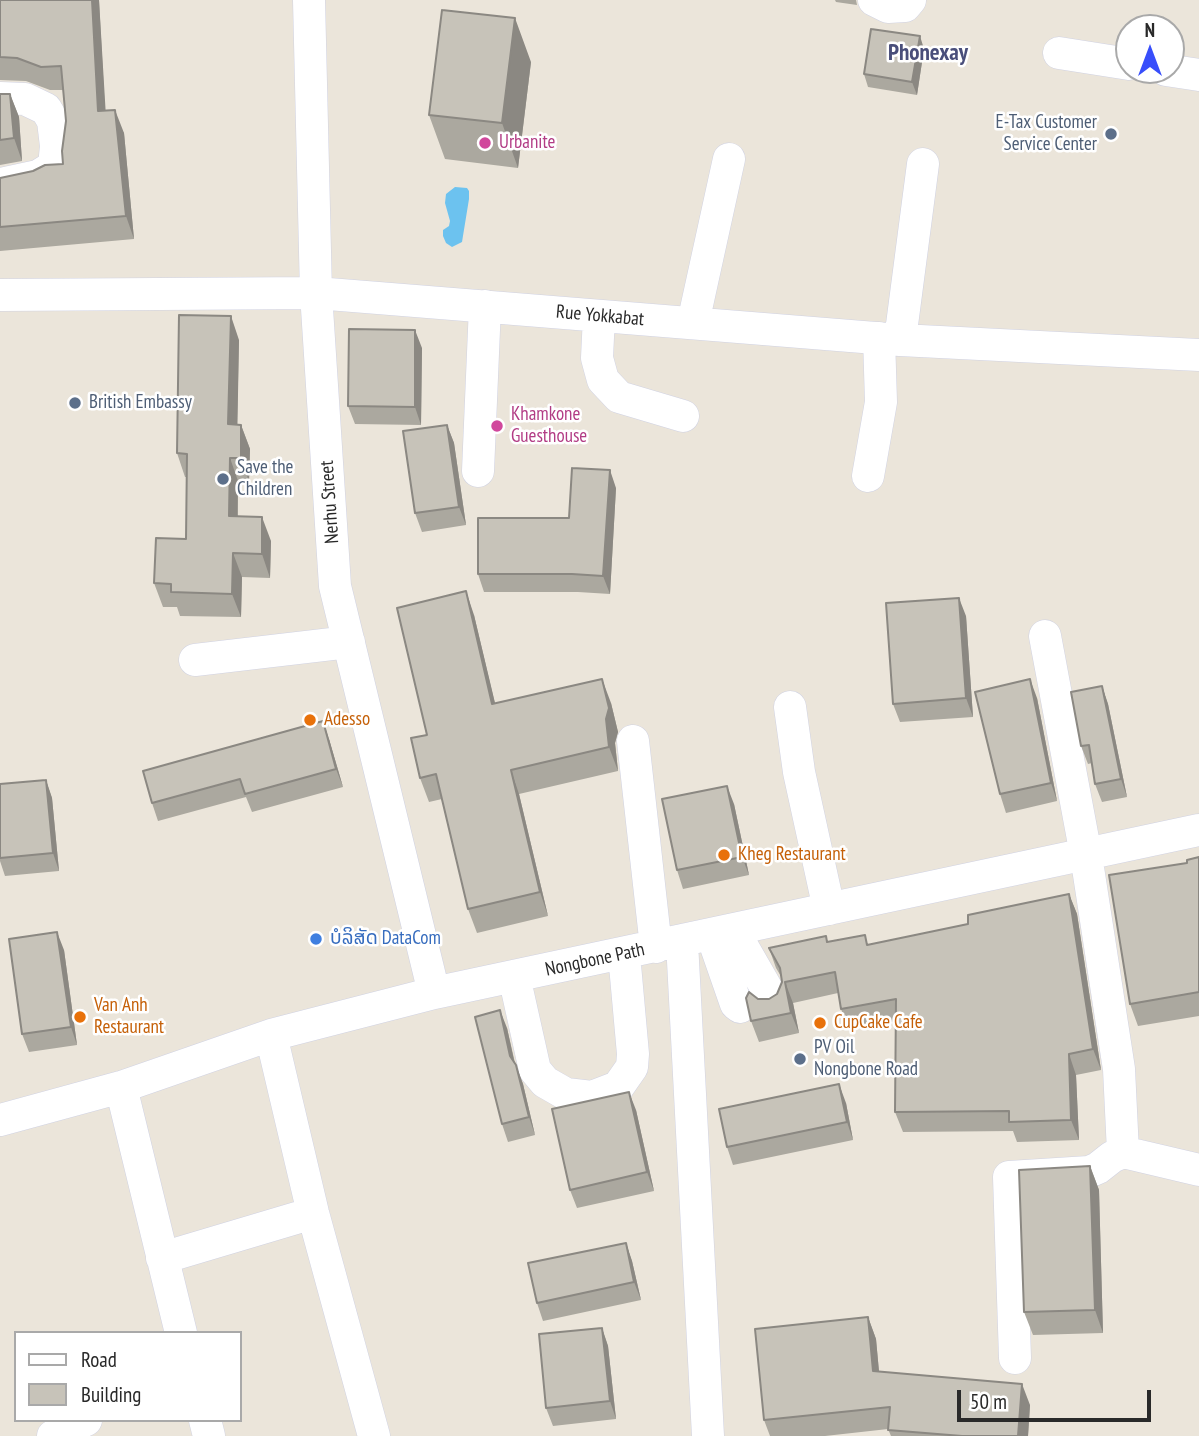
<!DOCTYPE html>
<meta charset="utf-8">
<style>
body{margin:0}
#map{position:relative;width:1199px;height:1436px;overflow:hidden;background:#ebe5da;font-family:"PT Sans Narrow",sans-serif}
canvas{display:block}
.legend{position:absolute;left:14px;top:1331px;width:228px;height:91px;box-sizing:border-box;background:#fff;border:2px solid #a9a9a9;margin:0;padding:9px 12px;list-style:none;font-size:21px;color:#292929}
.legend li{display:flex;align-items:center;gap:14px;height:35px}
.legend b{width:35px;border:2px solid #a9a9a9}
.north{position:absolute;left:1115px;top:14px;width:70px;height:70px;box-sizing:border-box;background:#fff;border:2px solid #a9a9a9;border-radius:50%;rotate:0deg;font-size:19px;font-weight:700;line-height:28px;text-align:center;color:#292929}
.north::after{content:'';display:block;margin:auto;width:24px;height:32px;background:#384efb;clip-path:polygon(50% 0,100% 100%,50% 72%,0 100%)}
.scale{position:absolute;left:957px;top:1390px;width:194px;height:32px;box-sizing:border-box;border:4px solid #292929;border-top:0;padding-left:9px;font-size:21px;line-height:24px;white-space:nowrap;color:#292929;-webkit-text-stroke:5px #fff;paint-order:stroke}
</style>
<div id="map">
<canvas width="1199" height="1436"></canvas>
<ul class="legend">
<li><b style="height:9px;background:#fff"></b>Road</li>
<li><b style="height:19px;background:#c7c3b9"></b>Building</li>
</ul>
<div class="north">N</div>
<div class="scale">50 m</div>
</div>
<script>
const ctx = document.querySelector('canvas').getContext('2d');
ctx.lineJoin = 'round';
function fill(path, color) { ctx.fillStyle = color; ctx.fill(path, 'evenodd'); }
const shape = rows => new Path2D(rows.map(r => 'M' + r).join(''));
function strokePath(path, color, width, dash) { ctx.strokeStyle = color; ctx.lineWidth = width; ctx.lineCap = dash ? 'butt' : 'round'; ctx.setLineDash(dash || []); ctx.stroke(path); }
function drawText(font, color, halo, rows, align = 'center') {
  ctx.font = font + ' "PT Sans Narrow","Noto Sans Lao",sans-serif'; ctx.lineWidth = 5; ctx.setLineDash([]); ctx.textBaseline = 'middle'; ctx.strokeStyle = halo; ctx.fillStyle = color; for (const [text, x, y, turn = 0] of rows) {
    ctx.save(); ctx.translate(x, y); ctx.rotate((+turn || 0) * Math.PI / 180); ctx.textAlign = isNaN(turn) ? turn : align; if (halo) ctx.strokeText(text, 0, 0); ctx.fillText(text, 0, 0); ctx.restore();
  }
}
const water = shape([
 [455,187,467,188,469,191,469,199,462,242,452,247,446,243,443,236,443,230,449,226,450,221,445,203,446,194]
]);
const minor = shape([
 [309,0,316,293,335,586,434,993],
 [874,0,888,7,905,6,910,0],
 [1059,53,1129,64],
 [1166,70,1199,75],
 [0,98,25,99,46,109,53,121,56,146,54,166,38,176,0,184],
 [0,295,316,293,900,340,1199,355],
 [599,316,597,358,603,380,619,397,683,416],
 [693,323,729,159],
 [900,340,923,164],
 [478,471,485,306],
 [868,476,881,402,879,338],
 [1045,636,1086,855,1119,1069,1123,1152,1199,1170],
 [195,660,349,642],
 [790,707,799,772,829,909],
 [633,741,656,947],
 [733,930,772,998,771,1002],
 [712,935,736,1004,740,1007],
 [682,942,708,1436],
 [514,976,535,1070,545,1082,566,1094,592,1097,618,1087,632,1067,633,1054,624,954],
 [271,1035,313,1213,374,1436],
 [121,1087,181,1333],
 [0,1120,121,1087,271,1035,434,993,1199,830],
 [162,1258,313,1213],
 [1015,1358,1009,1177,1089,1172,1098,1168,1112,1157,1123,1152],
 [205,1420,209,1436],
 [53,1436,86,1420]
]);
const wall = shape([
 [0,0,99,0,105,111,124,133,134,239,0,251,0,178,63,164,66,121,63,90,50,90,26,81,0,80],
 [835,0,856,0,857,5,836,2],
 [924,49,917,95,868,87,864,74],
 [531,62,518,168,445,159,429,115],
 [0,94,10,94,19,117,22,161,0,165],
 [239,340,237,425,241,425,250,449,249,482,238,481,238,516,271,541,270,578,242,577,241,617,180,616,177,607,163,607,154,583,186,539,187,477,185,477,177,453],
 [422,348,421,425,355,424,348,406],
 [447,425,454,443,466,525,422,532,415,513],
 [616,488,610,594,578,592,484,592,478,574],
 [474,615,495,704,611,703,618,732,615,743,618,771,519,794,548,916,477,933,468,909,442,799,429,802,420,778,427,735],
 [966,616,973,717,900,722,893,704],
 [1102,686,1108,704,1127,797,1102,802,1095,784,1092,763,1088,764,1081,746],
 [1037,698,1057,801,1006,813,1000,794],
 [329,739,343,787,252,812,246,797,158,821,152,803],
 [46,780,52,798,59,871,5,876,0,861,0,784],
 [734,804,749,875,683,889,677,870],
 [1199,857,1199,1016,1138,1026,1130,1004],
 [1069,894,1077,914,1101,1070,1076,1075,1079,1140,1017,1142,1013,1131,903,1132,895,1112,896,1021,849,1029,841,1009,838,993,793,1003,799,1033,759,1042,751,1021,758,999,769,999,777,994,782,982,782,978,776,968,769,948,828,942,869,945,968,924],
 [64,950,77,1045,29,1052,22,1034],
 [507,1028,515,1063,523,1084,535,1135,508,1142,502,1124],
 [846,1103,853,1140,733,1165,727,1147],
 [636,1110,654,1191,577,1208,570,1190],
 [1090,1166,1099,1190,1103,1333,1033,1335,1024,1312],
 [626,1243,632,1261,641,1300,543,1321,537,1303],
 [868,1317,876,1339,879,1372,1030,1405,1028,1436,891,1436,888,1429,825,1436,770,1436,764,1420],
 [602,1328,608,1346,616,1419,553,1426,546,1408]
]);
const shadedWall = shape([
 [92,0,99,0,107,134,98,111],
 [515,18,531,62,518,168,502,123],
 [920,36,924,49,917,95,912,82],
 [10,94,19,117,22,161,14,138],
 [115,110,124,133,134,239,126,216],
 [231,316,239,340,237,448,228,424],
 [415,330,422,348,421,425,415,407],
 [241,425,250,449,249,482,241,458],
 [447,425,454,443,466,525,459,507],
 [230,458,238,481,237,540,229,516],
 [610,470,616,488,610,594,603,576],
 [262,517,271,541,270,578,262,554],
 [233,553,242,577,241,617,232,594],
 [466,591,474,615,501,728,492,704],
 [959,598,966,616,973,717,966,698],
 [602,679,611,703,618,732,615,743,618,771,609,747],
 [1030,679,1037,698,1057,801,1051,783],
 [1102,686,1108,704,1127,797,1121,779],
 [323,721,329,739,343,787,336,769],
 [511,770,519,794,548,916,540,892],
 [46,780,52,798,59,871,53,853],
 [727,786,734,804,749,875,742,857],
 [1069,894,1077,914,1101,1070,1093,1049],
 [57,932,64,950,77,1045,71,1027],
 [785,982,793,1003,799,1033,791,1013],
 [500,1010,507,1028,517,1074,510,1056],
 [1069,1054,1076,1075,1079,1140,1071,1120],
 [516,1065,523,1084,535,1135,529,1117],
 [839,1084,846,1103,853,1140,847,1122],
 [629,1092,636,1110,654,1191,647,1172],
 [1090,1166,1099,1190,1103,1333,1095,1310],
 [626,1243,632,1261,641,1300,634,1282],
 [868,1317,876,1339,881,1393,873,1371],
 [602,1328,608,1346,616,1419,610,1401],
 [1022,1384,1030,1405,1028,1436,1018,1436]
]);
const building = shape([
 [0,0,92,0,98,111,115,110,126,216,0,227,0,178,33,171,45,165,63,164,62,151,66,121,61,66,41,67,17,58,0,57,0,0],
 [442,10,515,18,502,123,429,115,442,10],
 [871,29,920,36,912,82,864,74,871,29],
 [0,94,10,94,14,138,0,140,0,94],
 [179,315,231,316,228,424,241,425,241,458,230,458,229,516,262,517,262,554,233,553,232,594,171,592,171,584,154,583,156,538,186,539,187,454,177,453,179,315],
 [349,329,415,330,415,407,348,406,349,329],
 [447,425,459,507,415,513,403,431,447,425],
 [572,468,610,470,603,576,572,574,478,574,478,518,569,518,572,468],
 [466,591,492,704,602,679,609,708,606,719,609,747,511,770,540,892,468,909,436,774,420,778,411,738,427,735,397,608,466,591],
 [959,598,966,698,893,704,886,603,959,598],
 [1030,679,1051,783,1000,794,975,692,1030,679],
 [1102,686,1121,779,1095,784,1089,745,1081,746,1071,692,1102,686],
 [323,721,336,769,245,794,240,779,152,803,143,771,323,721],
 [46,780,53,853,0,858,0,784,46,780],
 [727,786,742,857,677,870,662,799,727,786],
 [1199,857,1199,992,1130,1004,1109,875,1187,863,1187,860,1199,857],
 [1069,894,1093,1049,1069,1054,1071,1120,1009,1122,1009,1111,895,1112,896,999,841,1009,835,972,785,982,791,1013,751,1021,746,998,749,992,758,999,769,999,777,994,782,982,780,968,769,948,826,936,827,942,865,935,867,945,968,924,968,915,1069,894],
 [57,932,71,1027,22,1034,9,939,57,932],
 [500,1010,510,1056,516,1065,529,1117,502,1124,475,1017,500,1010],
 [839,1084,847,1122,727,1147,719,1109,839,1084],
 [629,1092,647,1172,570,1190,552,1109,629,1092],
 [1090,1166,1095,1310,1024,1312,1019,1170,1090,1166],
 [626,1243,634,1282,537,1303,528,1263,626,1243],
 [868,1317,873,1371,1022,1384,1018,1436,962,1436,888,1430,890,1407,764,1420,755,1329,868,1317],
 [602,1328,610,1401,546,1408,539,1334,602,1328]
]);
const markers = [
 [1111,134,7,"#5c6f8a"],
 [485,143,7,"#d1479c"],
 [75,403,7,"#5c6f8a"],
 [497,426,7,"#d1479c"],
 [223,479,7,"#5c6f8a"],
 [310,720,7,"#e8710a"],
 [724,855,7,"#e8710a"],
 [316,939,7,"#3f7fe0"],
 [80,1017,7,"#e8710a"],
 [820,1023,7,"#e8710a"],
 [800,1059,7,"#5c6f8a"]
];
const serviceNames = [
 ["E-Tax Customer",1097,123,"right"],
 ["Service Center",1097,145,"right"],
 ["British Embassy",89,403],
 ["Save the",237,468],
 ["Children",237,490],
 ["PV Oil",814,1048],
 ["Nongbone Road",814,1070]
];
const hotelNames = [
 ["Urbanite",499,143],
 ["Khamkone",511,415],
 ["Guesthouse",511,437]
];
const streetNames = [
 ["Rue Yokkabat",600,316,5],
 ["Nerhu Street",330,502,-94],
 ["Nongbone Path",595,960,-12]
];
const foodNames = [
 ["Adesso",324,720],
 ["Kheg Restaurant",738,855],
 ["Van Anh",94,1006],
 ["Restaurant",94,1028],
 ["CupCake Cafe",834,1023]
];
const shopNames = [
 ["ບໍລິສັດ DataCom",330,939]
];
const quarterNames = [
 ["Phonexay",928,53]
];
fill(water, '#6cc2ef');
strokePath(minor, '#d0d2e2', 33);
strokePath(minor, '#fff', 32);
fill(wall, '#aba89f');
fill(shadedWall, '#8b8882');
fill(building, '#c7c3b9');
strokePath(building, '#8b8882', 2);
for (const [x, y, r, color] of markers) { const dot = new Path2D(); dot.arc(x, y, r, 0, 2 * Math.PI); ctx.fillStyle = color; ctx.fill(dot); strokePath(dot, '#fff', 2.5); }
drawText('19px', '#4e5e75', '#fff', serviceNames, 'left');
drawText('19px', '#b23c85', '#fff', hotelNames, 'left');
drawText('19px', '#292929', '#fff', streetNames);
drawText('19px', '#c56008', '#fff', foodNames, 'left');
drawText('19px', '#366cbe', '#fff', shopNames, 'left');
drawText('bold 23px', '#494e7a', '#fff', quarterNames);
</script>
